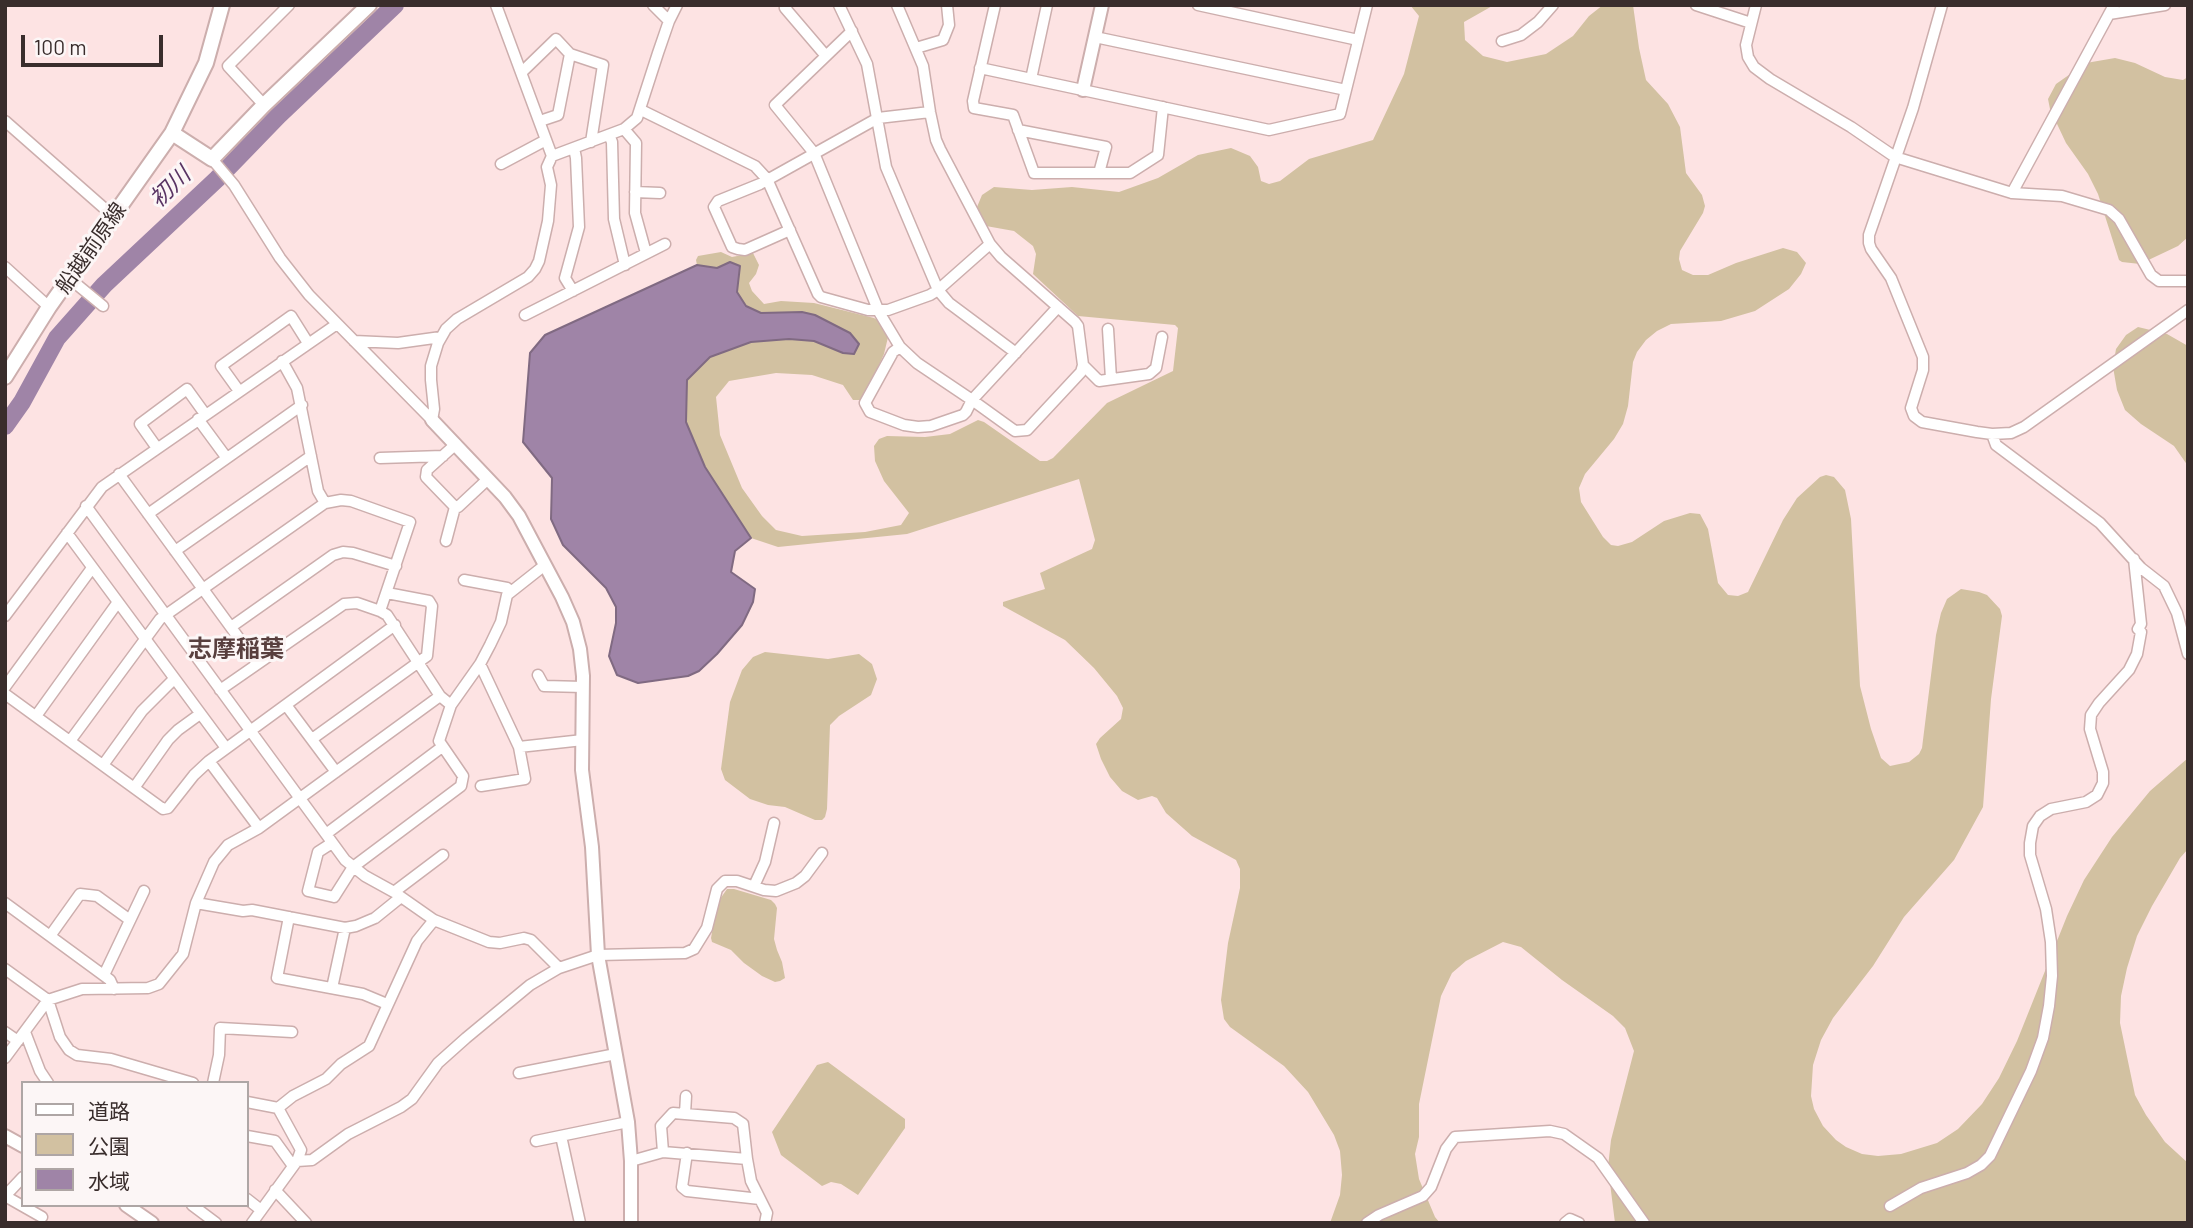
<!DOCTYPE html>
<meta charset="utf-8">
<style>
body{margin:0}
#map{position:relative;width:2193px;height:1228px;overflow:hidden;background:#fde3e3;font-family:Barlow,"Noto Sans JP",sans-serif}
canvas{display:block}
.frame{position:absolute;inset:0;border:7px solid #392d2c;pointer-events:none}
.legend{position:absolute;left:21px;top:1081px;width:228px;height:126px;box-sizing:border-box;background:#fcf6f6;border:2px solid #aea6a5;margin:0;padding:9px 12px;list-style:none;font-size:21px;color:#392d2c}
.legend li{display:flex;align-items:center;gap:14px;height:35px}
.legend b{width:35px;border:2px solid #aea6a5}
.scale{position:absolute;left:21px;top:35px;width:142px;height:32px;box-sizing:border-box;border:4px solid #392d2c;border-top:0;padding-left:9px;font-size:21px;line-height:24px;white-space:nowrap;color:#392d2c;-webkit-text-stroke:5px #fcf6f6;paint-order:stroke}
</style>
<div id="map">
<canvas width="2193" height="1228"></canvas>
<div class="frame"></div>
<ul class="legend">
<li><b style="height:9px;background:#fff"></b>道路</li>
<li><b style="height:19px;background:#d2c1a1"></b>公園</li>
<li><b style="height:19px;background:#9f84a7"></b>水域</li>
</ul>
<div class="scale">100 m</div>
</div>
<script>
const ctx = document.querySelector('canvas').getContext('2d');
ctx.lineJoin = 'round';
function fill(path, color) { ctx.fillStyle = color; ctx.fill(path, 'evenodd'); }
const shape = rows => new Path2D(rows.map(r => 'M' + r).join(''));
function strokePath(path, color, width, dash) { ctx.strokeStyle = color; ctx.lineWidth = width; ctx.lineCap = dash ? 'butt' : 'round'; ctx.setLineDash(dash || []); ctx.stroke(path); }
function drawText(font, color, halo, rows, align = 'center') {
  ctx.font = font + ' Barlow,"Noto Sans JP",sans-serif'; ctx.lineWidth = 6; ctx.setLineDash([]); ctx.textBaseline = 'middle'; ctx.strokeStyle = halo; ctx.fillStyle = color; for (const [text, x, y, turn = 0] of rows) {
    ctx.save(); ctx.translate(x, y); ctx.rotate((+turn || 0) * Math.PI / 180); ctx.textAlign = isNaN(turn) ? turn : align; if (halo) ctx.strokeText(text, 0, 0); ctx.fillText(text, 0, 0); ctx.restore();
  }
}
const green = shape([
 [1410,5,1494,5,1464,22,1465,40,1483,56,1507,62,1546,54,1573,36,1589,16,1603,5,1633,5,1639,48,1646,80,1668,104,1680,127,1686,173,1702,195,1705,206,1703,213,1680,251,1679,259,1682,270,1693,275,1708,275,1736,263,1783,248,1797,252,1806,263,1801,274,1789,289,1755,311,1721,321,1671,324,1657,331,1646,340,1637,352,1633,362,1628,406,1623,424,1614,439,1585,474,1579,488,1581,502,1603,537,1611,545,1618,546,1632,542,1664,521,1690,513,1700,514,1708,529,1718,583,1728,595,1738,596,1748,592,1783,520,1797,498,1820,477,1826,475,1834,477,1845,490,1851,519,1860,686,1871,729,1881,758,1890,766,1909,762,1919,754,1922,748,1936,635,1941,613,1947,599,1961,589,1979,592,1987,595,2000,609,2002,616,1991,699,1983,807,1954,860,1904,917,1873,966,1833,1018,1821,1040,1813,1065,1811,1096,1814,1109,1823,1126,1836,1140,1846,1147,1862,1154,1878,1156,1901,1154,1937,1143,1958,1129,1982,1104,1999,1078,2017,1041,2067,916,2084,880,2112,837,2150,791,2188,758,2188,849,2180,858,2152,906,2137,936,2127,968,2121,996,2120,1023,2135,1095,2146,1115,2165,1142,2188,1163,2188,1223,1615,1223,1608,1167,1611,1140,1634,1051,1625,1028,1613,1016,1562,980,1521,947,1503,942,1466,961,1452,973,1441,996,1419,1104,1419,1137,1415,1154,1419,1179,1435,1217,1440,1223,1330,1223,1340,1195,1342,1175,1340,1151,1334,1135,1308,1092,1284,1066,1230,1027,1224,1019,1221,1000,1223,984,1228,943,1240,888,1240,869,1236,860,1192,836,1166,813,1157,798,1152,796,1138,800,1122,791,1110,777,1101,759,1096,744,1100,738,1121,719,1123,708,1117,696,1094,668,1065,640,1003,606,1003,602,1045,589,1040,573,1092,549,1095,540,1079,479,907,534,778,547,751,538,736,517,705,467,686,422,686,381,710,357,751,342,789,339,814,341,843,353,778,312,761,313,746,306,717,268,697,265,696,260,698,256,721,252,732,257,753,253,759,265,756,274,749,283,752,291,764,304,781,301,814,303,874,318,882,323,889,333,884,354,863,400,853,400,843,385,812,375,776,373,729,381,716,397,720,435,742,488,762,516,776,530,802,536,865,532,901,525,909,513,884,481,875,461,874,446,879,439,887,436,925,437,950,434,978,420,984,422,1040,461,1047,461,1053,458,1107,403,1173,371,1178,328,1175,325,1078,316,1033,274,1036,254,1033,246,1014,231,986,226,981,221,977,207,982,195,994,187,1032,190,1072,187,1119,192,1158,178,1198,155,1231,148,1250,156,1258,167,1261,181,1269,184,1280,181,1309,159,1373,140,1404,74,1419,16],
 [2115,58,2135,63,2165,77,2183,80,2188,77,2188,237,2178,246,2140,264,2122,262,2119,260,2098,194,2088,174,2066,143,2050,109,2048,99,2056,84,2086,63],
 [2138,327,2167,334,2188,346,2188,466,2174,446,2141,424,2125,410,2117,390,2113,367,2116,349,2126,335],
 [765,652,828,659,859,654,872,664,877,679,871,695,839,716,830,725,827,809,825,817,822,820,815,820,785,807,768,805,750,799,725,780,721,769,730,702,742,670,753,657],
 [727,889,734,889,771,900,775,904,777,908,774,939,777,950,782,962,785,978,780,981,775,982,762,976,744,963,731,950,712,942,711,938,715,916,720,899],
 [828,1062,905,1119,905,1128,858,1195,841,1184,831,1182,822,1186,781,1155,772,1132,817,1065]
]);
const water = shape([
 [730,262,740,266,737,292,746,306,761,313,802,312,815,315,850,333,859,344,854,354,843,353,814,341,789,339,751,342,710,357,687,380,686,422,705,467,751,538,735,551,731,572,755,589,753,602,742,625,717,654,699,671,688,676,638,683,617,675,609,656,616,623,616,607,606,588,563,545,551,519,552,478,523,442,530,353,545,335,697,265,717,268,730,262]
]);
const river = shape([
 [5,426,22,402,57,338,104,285,217,179,278,116,395,5]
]);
const minor = shape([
 [496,5,552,156],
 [653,5,669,21],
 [787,5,785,8,826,56],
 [839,5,867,64,886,167,938,290,949,303,1016,353],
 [897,5,923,66,930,112,936,140,940,149,990,244,1001,257,1075,322,1078,326,1083,365,1099,381,1149,374,1156,368,1162,337],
 [995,5,973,101,974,108,1013,115,1034,173,1130,173,1158,155,1163,107],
 [1198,5,1358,40],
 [1696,5,1751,23],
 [1756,5,1746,45,1748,57,1754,67,1770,79,1851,127,1895,157,2012,193,2062,196,2109,210,2119,219,2151,275,2159,281,2188,281],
 [1942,5,1913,108,1869,235,1869,243,1871,249,1891,278,1923,357,1923,370,1911,408,1914,416,1922,422,1977,432,1992,434,2011,433,2024,427,2188,310],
 [2109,14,2165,5],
 [852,31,775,105,814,153,879,312,900,347,917,363,972,400,1058,307],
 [1095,37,1346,90],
 [1502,41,1521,35,1538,22,1553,5],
 [916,48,943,40,949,25,947,5],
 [980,68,1269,130,1340,114,1367,5],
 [522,72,556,39,570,54,603,65,591,142],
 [1031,79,1047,5],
 [264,105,228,66,289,5],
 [641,110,755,166,767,179,818,294,821,297,868,310,888,310,930,295,938,290,990,244],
 [5,121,113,216],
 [540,121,558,115,570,54],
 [624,129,636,143,635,213,646,253],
 [1018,130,1106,147,1099,173],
 [609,135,612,142,614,219,625,265],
 [212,159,234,185,280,258,309,295,432,420],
 [501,164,546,140],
 [635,192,660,193],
 [2012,193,2114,5],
 [790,230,745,250,738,249,732,247,714,207,718,201,760,184,878,118,930,112],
 [5,267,49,307],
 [69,278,103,306],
 [573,291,565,278,579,227,576,158,574,148],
 [525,315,665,244],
 [1108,329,1111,379],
 [354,341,398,343,441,337],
 [900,347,893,352,865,403,870,412,904,425,918,427,931,426,963,415,966,412,972,400,1015,431,1027,430,1081,372,1083,365],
 [282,361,297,388,318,491,325,503],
 [239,391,221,366,291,316,308,343],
 [198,419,226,457],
 [432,420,434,409,431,380,431,366,438,343,446,329,457,319,528,277,535,269,539,261,548,221,551,185,547,167,552,156,624,129,637,118,658,53,669,21,677,5],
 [1992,434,1996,445,2100,523,2141,568,2164,586,2177,613,2188,654],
 [456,444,427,470,426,477,455,507,458,507,488,479],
 [157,448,140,424,187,389,205,414],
 [380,458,443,456],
 [119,474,257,663],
 [86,506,345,860,365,876,394,892,434,920,489,942,500,943,524,938,531,940,559,968],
 [148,514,302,405],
 [67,533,226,748],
 [446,541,455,507],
 [175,551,311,456],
 [464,580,507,588,511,591],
 [5,616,102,487,337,324],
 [231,627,333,555,343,552,353,553,396,566],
 [480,664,519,747,525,779,481,786],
 [538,675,544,686,583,687],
 [5,687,92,568],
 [220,690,344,604,357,603,380,611],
 [5,694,163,809,168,808,194,775,209,761,395,625],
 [286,705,336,772],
 [36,716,118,602],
 [312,739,427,656,432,606,429,601,387,593],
 [70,741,160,619,325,503,341,500,351,501,410,522,380,611,387,615,440,696,451,705],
 [519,747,583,740],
 [209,761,259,828],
 [103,765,142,711,174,679],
 [134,788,168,740,178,730,200,714],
 [326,834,442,747],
 [332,843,318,852,308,891,334,897,353,867,461,786,463,776,439,741,451,705,480,664,490,645,501,622,507,595,545,565],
 [754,886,765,862,774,823],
 [394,892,443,855],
 [5,903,110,980,114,989],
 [196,903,243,911,252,910,345,928,356,926,375,918,401,897],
 [289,917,277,978,363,994,387,1004],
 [50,936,80,894,97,896,130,920],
 [5,969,48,1000,60,1037,69,1050,77,1055,111,1059,193,1083],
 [104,975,144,891],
 [332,988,345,928],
 [5,1032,18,1041],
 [25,1032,40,1071,48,1083],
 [5,1058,48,1000,82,989,148,988,159,984,183,954,196,903,214,862,228,845,259,828,440,696],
 [519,1073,616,1054],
 [213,1083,219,1055,220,1028,292,1032],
 [247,1102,278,1108,293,1096,326,1079,341,1064,369,1046,417,941,434,920],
 [685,1114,686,1096],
 [247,1136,275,1141,293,1166],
 [561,1136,580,1223],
 [536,1141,628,1122],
 [663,1152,661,1126,673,1113,734,1118,743,1124,747,1159],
 [687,1153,682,1187,687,1191,760,1199],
 [297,1161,312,1160,348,1134,401,1107,412,1099,438,1063,466,1038,530,985,559,968,598,955,685,953,694,949,707,928,717,889,725,881,737,881,764,890,776,891,796,883,805,876,822,853],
 [631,1161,663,1152,747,1159,751,1181,767,1213,765,1223],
 [23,1177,5,1196,42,1217],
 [275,1190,306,1223],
 [247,1199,261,1210],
 [192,1205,216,1223],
 [1890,1206,1921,1188,1967,1173,1981,1165,1990,1156,2031,1071,2043,1038,2049,1006,2052,976,2051,942,2046,909,2030,855,2030,843,2033,826,2040,816,2051,809,2086,802,2097,795,2103,783,2103,772,2090,729,2091,715,2099,703,2129,670,2137,654,2141,632,2138,629,2141,624,2134,559],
 [252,1223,297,1161,301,1150,278,1108],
 [1367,1223,1379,1215,1423,1196,1431,1187,1446,1149,1455,1137,1550,1131,1564,1134,1598,1158,1644,1223],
 [1565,1223,1570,1219,1579,1223]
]);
const tertiary = shape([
 [1083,90,1102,5],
 [432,420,505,497,519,516,562,597,573,622,580,649,583,676,582,770,592,847,598,955,628,1122,631,1161,631,1223],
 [5,1136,23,1146],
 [126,1205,152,1223]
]);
const secondary = shape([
 [172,133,212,159,264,105,369,5],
 [5,377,49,307,172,133,206,63,222,5]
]);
const streetNames = [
 ["船越前原線",91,248,-55]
];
const waterNames = [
 ["初川",170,187,-44]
];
const quarterNames = [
 ["志摩稲葉",236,649]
];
fill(green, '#d2c1a1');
fill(water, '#9f84a7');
strokePath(water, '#806a82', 2);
strokePath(river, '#9f84a7', 18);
strokePath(minor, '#ccaead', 13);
strokePath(tertiary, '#ccaead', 16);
strokePath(secondary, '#ccaead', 18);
strokePath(minor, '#fff', 10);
strokePath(tertiary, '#fff', 12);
strokePath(secondary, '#fff', 14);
drawText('21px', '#392d2c', '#fcf6f6', streetNames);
drawText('italic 23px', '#593464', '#fcf6f6', waterNames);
drawText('bold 24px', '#583f3e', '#fcf6f6', quarterNames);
</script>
